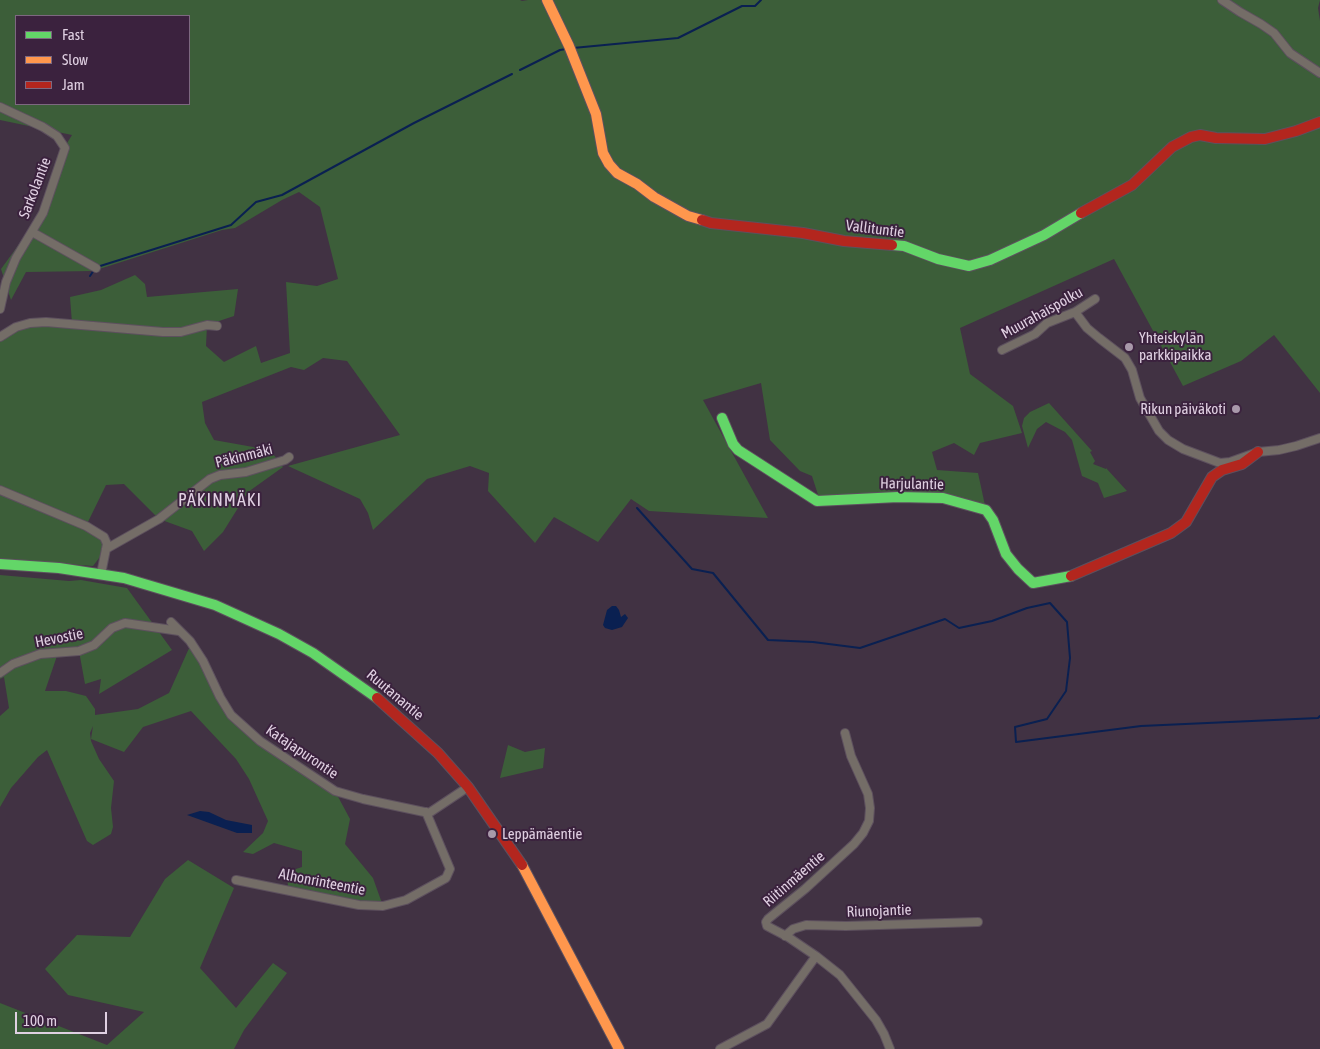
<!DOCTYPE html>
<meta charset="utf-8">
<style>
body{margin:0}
#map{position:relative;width:1320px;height:1049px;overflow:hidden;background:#413243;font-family:"Asap Condensed",sans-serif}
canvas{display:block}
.legend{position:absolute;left:15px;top:15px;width:175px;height:90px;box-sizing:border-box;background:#3b223e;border:1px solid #7d6880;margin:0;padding:6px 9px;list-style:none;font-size:15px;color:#e0d0e2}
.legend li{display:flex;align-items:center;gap:10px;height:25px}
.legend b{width:25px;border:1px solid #7d6880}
.scale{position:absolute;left:15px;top:1012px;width:92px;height:22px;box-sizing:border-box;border:2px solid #e0d0e2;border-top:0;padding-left:6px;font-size:15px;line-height:18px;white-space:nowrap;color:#e0d0e2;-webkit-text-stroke:4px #3b223e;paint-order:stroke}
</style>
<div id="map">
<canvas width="1320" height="1049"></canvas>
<ul class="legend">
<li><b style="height:6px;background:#63d668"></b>Fast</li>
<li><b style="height:6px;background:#ff974d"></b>Slow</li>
<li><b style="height:6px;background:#b3261e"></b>Jam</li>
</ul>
<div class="scale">100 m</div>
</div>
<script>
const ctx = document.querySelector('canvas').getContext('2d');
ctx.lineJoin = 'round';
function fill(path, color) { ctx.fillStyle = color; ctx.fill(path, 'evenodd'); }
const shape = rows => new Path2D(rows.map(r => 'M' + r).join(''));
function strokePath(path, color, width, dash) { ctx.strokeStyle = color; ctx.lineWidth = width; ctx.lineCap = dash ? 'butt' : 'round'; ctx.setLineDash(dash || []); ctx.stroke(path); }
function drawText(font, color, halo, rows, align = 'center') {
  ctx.font = font + ' "Asap Condensed",sans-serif'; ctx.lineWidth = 4; ctx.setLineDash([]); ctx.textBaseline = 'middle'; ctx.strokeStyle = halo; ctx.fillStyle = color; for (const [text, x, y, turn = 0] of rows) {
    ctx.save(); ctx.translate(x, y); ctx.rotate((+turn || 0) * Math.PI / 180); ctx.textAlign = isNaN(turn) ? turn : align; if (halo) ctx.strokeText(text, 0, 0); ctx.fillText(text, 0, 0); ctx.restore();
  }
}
const green = shape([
 [0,0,520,0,522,1,528,0,1320,0,1318,8,1320,21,1320,393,1274,335,1241,361,1183,386,1114,259,960,328,970,374,1013,406,1022,433,980,443,974,455,954,443,932,452,937,470,978,473,986,510,949,499,820,501,812,476,800,471,770,440,761,383,703,400,768,518,649,511,631,499,598,542,554,517,535,543,488,491,489,473,470,466,427,479,373,530,368,513,360,499,288,466,400,435,347,361,323,358,304,370,291,367,202,402,205,423,214,440,270,450,283,467,248,492,223,532,204,551,192,531,159,519,124,484,106,485,86,526,104,537,106,549,93,566,0,559,0,337,16,327,72,323,70,297,101,290,135,275,145,284,147,297,238,289,234,316,207,325,206,346,224,362,256,346,261,363,290,353,286,282,317,286,338,279,320,207,299,192,282,200,235,228,222,230,93,271,26,272,11,300,1,269,38,218,61,153,72,135,0,120],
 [16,16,189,16,189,104,16,104],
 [1049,403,1092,451,1090,452,1095,461,1093,464,1106,469,1106,468,1127,491,1104,498,1098,483,1082,476,1072,440,1065,432,1046,422,1037,429,1028,448,1022,426,1024,418,1030,412],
 [0,575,69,581,81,580,127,588,172,650,99,694,101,679,85,684,79,651,58,653,45,691,66,691,86,696,95,709,95,715,138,709,169,693,190,646,231,715,335,791,350,819,345,844,373,878,383,906,359,905,288,887,287,872,302,867,302,851,274,843,253,854,243,852,263,833,268,821,249,779,236,759,191,711,143,727,124,752,91,739,93,726,90,733,91,741,99,759,114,781,111,808,113,827,111,834,93,845,87,841,47,750,38,757,11,788,0,807,0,716,9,708,4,677,0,679],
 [508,745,525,752,545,748,543,768,500,778],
 [188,860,234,888,200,968,236,1008,273,963,287,973,244,1030,234,1049,0,1049,0,1003,107,1045,144,1012,68,995,45,969,77,935,130,937,165,879]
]);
const water = shape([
 [612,606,616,606,619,610,621,617,625,614,628,618,622,627,612,630,605,628,603,625,607,610],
 [200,811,209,812,226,820,252,825,252,833,237,833,187,815]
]);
const stream = shape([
 [573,48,678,38,742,6,755,6,761,0],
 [520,70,560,50,566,49],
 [97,267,231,225,256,202,282,195,414,123,512,74],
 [90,276,94,270],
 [637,508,692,569,713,573,768,640,813,642,860,648,945,619,959,628,992,621,1027,608,1050,603,1067,622,1070,658,1066,691,1047,719,1015,727,1016,742,1141,726,1318,718,1320,716]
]);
const street = shape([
 [1222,0,1240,12,1261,24,1274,33,1290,53,1320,73],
 [0,107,43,127,57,136,65,148,43,213,16,258,6,282,0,309],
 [32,232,96,268],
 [1075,312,1087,328,1099,338,1125,358,1132,370,1140,398,1159,431,1168,440,1183,449,1220,463,1230,462,1258,452,1279,450,1296,446,1320,438],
 [0,337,16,327,30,323,46,322,163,332,181,332,207,325,217,326],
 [1002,350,1035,334,1047,323,1075,312,1095,299],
 [0,490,86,526,104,537,107,544,101,574],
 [106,549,159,519,210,479,220,475,246,472,285,460,289,457],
 [171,622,190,641,203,661,220,697,231,715,260,741,335,791,363,799,429,813,468,787],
 [0,673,13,664,40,654,79,651,94,645,112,628,125,623,179,631],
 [845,733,851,756,868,794,870,808,869,821,863,833,854,844,805,889,768,919,766,922,767,926,788,937,816,956,840,975,876,1020,884,1034,890,1049],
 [236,880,359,905,383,906,406,900,446,878,450,869,426,812],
 [785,936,793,929,806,925,846,926,978,922],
 [720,1049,767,1024,816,956]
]);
const fast = shape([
 [892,245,904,246,938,259,969,266,990,260,1044,235,1081,213],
 [722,418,733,444,738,450,817,501,898,497,943,498,986,510,993,520,1006,554,1018,569,1033,583,1071,576],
 [0,564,59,568,124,578,215,605,279,634,313,653,377,698]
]);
const slow = shape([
 [547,0,569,46,596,114,603,153,609,164,617,173,637,184,654,197,688,216,702,220],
 [522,865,619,1049]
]);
const jam = shape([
 [1081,213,1132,185,1172,147,1191,137,1200,135,1216,138,1265,139,1296,131,1320,122],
 [702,220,711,223,803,233,844,241,892,245],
 [1071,576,1171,533,1186,522,1212,477,1222,470,1242,464,1258,452],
 [377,698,438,753,468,787,522,865]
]);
const markers = [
 [1129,347,5,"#a899aa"],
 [1236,409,5,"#a899aa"],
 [492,834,5,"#a899aa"]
];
const streetNames = [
 ["Sarkolantie",35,188,-69],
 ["Vallituntie",875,229,7],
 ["Muurahaispolku",1042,313,-29],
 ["Päkinmäki",244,456,-14],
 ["Harjulantie",912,484,1],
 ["Hevostie",59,638,-11],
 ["Ruutanantie",395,695,40],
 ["Katajapurontie",302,752,34],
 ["Riitinmäentie",794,879,-41],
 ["Alhonrinteentie",322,882,11],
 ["Riunojantie",879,911,-2]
];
const poiNames = [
 ["Yhteiskylän",1139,338],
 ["parkkipaikka",1139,355],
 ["Rikun päiväkoti",1226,409,"right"],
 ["Leppämäentie",502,834]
];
const quarterNames = [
 ["PÄKINMÄKI",220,500]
];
fill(green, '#3c5e39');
fill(water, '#0a2051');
strokePath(stream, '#0a2051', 2);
strokePath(street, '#5d505e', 10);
strokePath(fast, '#5d505e', 12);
strokePath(slow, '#5d505e', 12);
strokePath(jam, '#5d505e', 12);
strokePath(street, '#746d67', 8);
strokePath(fast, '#63d668', 10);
strokePath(slow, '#ff974d', 10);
strokePath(jam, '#b3261e', 10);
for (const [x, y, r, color] of markers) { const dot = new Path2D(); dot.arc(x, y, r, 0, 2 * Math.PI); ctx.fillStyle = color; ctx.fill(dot); strokePath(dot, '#3b223e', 2); }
drawText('15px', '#e0d0e2', '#3b223e', streetNames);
drawText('15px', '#e0d0e2', '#3b223e', poiNames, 'left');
ctx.letterSpacing = '1px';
drawText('18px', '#e0d0e2', '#3b223e', quarterNames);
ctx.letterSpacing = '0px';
</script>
